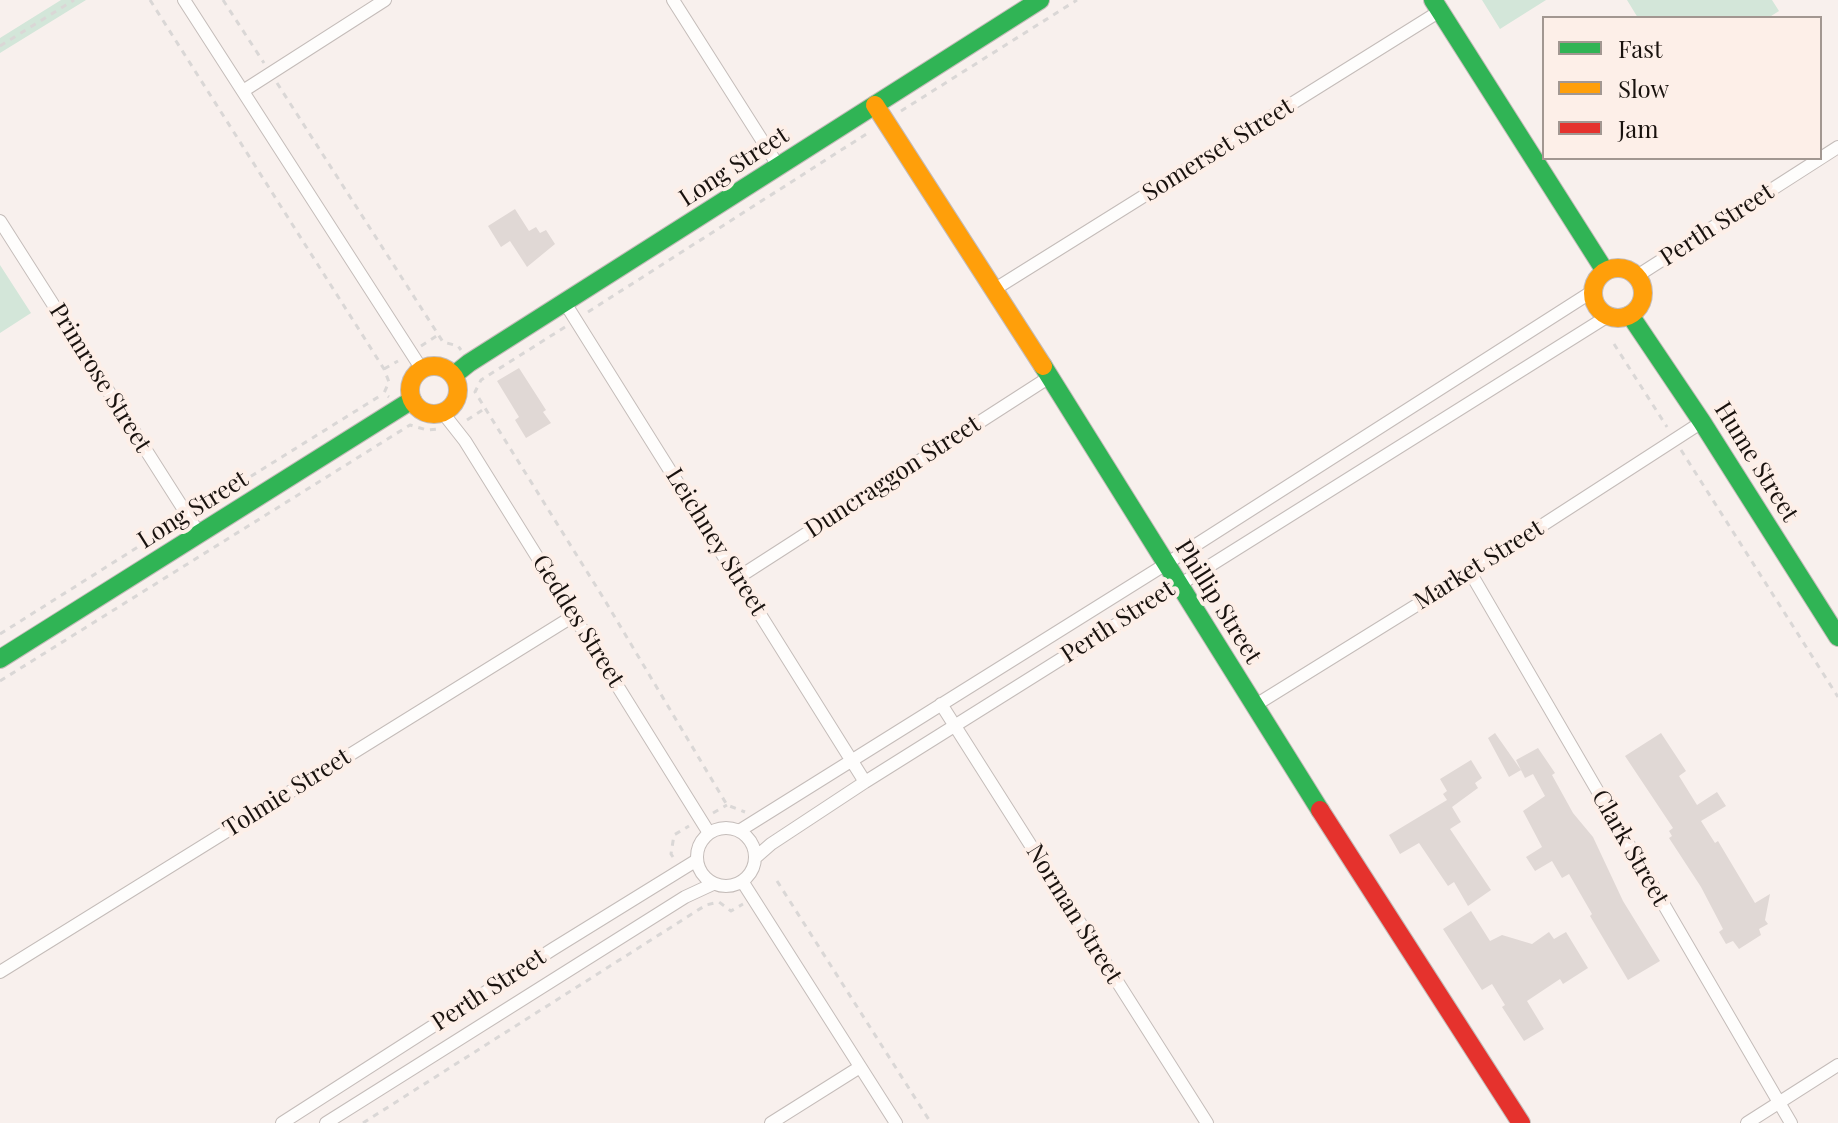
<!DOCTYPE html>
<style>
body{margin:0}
#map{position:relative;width:1838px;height:1123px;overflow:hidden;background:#f8f0ed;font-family:"Playfair Display",serif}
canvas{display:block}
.legend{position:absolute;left:1542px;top:16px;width:280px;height:144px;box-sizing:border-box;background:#fdefe8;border:2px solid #a29791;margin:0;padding:10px 14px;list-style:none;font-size:24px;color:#19120e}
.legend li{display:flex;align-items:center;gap:16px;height:40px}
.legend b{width:40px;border:2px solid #a29791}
</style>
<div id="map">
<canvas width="1838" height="1123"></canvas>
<ul class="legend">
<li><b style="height:10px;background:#30b455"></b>Fast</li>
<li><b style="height:10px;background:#ff9f0a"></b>Slow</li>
<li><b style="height:10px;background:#e5322d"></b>Jam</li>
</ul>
</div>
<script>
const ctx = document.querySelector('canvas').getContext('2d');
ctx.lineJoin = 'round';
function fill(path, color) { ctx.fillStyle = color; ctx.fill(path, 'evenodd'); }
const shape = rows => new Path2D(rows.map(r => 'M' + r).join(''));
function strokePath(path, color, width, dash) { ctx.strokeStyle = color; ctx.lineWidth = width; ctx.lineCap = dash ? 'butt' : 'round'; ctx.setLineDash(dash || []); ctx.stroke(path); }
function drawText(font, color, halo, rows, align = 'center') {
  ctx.font = font + ' "Playfair Display",serif'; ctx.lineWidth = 8; ctx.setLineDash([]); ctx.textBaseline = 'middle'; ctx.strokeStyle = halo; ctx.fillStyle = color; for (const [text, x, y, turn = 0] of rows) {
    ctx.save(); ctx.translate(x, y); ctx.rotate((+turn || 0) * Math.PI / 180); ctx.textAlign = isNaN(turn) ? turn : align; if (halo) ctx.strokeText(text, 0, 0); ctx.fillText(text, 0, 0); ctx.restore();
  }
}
const green = shape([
 [61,0,86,0,0,53,0,38],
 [1482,0,1546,0,1500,29],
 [1627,0,1772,0,1779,11,1768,18,1638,18],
 [0,265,31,313,0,333]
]);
const building = shape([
 [515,209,529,231,536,227,540,233,546,230,555,244,527,267,510,241,501,247,488,226],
 [519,368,546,410,543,412,551,423,526,438,515,420,519,417,497,381],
 [1495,733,1521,770,1509,777,1488,738],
 [1661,733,1686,771,1679,776,1697,805,1717,792,1726,806,1701,821,1715,843,1718,841,1755,903,1770,894,1765,920,1768,924,1759,929,1761,935,1739,949,1733,941,1726,944,1719,932,1723,929,1701,887,1669,838,1672,836,1669,831,1673,828,1625,756],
 [1538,748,1555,773,1552,775,1573,813,1593,837,1623,901,1660,961,1628,980,1590,916,1592,914,1569,874,1562,878,1552,861,1535,871,1526,857,1542,847,1523,811,1545,796,1533,774,1525,778,1516,760],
 [1471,760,1482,778,1475,783,1478,788,1452,807,1461,822,1450,829,1491,890,1468,906,1454,882,1448,886,1419,843,1400,854,1389,835,1447,800,1443,794,1447,791,1440,779],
 [1471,911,1490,941,1502,935,1532,944,1549,932,1554,939,1566,932,1588,968,1563,984,1560,979,1527,1001,1544,1029,1524,1041,1502,1007,1505,1005,1492,984,1482,990,1443,929]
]);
const path = shape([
 [150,0,384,369,389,382,384,393,389,397],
 [223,0,264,63],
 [0,46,74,0],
 [277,83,443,342,458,346,461,350],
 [901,111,1077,0],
 [588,312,871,131],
 [565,327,481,380,475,392,604,599,727,805,745,812],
 [1614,344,1667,427],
 [421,346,438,335],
 [384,369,398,361],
 [467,420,484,409],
 [1681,450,1838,697],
 [200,508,383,394],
 [0,634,176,523],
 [0,681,410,425,427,430,438,429],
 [713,813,727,805],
 [673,857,671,854,674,835,689,826],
 [777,881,931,1123],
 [363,1123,706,905,719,902,731,911,743,904]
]);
const street = shape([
 [184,0,421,368],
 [673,0,779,167],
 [243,91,385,0],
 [0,221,200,535],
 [1637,276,1838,147],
 [995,289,1440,11],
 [565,303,865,782],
 [443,413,465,441,709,833],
 [1470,572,1791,1123],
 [739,577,1048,378],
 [941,704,1207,1123],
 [1254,706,1470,572,1702,422],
 '697 857a29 29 0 1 1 58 0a29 29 0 1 1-58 0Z',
 [739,831,1166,564,1593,291],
 [755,858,771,844,865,782,1608,316],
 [742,881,896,1123],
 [0,972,575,615],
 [282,1123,553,949,697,860],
 [326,1123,685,897,713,884],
 [771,1123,860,1067],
 [1747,1123,1838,1065]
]);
const fast = shape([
 [1433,0,1605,271],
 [1630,315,1702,422,1838,637],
 [1043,366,1320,810],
 [454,375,469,363,1040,0],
 [0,659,412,400]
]);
const slow = shape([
 [875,105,1043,366],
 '1593 293a25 25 0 1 1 50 0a25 25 0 1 1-50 0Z',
 '410 390a24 24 0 1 1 48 0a24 24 0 1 1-48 0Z'
]);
const jam = shape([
 [1320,810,1521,1123]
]);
const streetNames = [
 ["Somerset Street",1218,150,-32],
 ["Long Street",734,167,-33],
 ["Perth Street",1717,225,-33],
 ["Primrose Street",100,378,58],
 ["Hume Street",1756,462,58],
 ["Duncraggon Street",893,477,-33],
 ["Long Street",193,510,-32],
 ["Leichney Street",716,542,58],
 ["Market Street",1479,565,-32],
 ["Phillip Street",1218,602,58],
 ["Geddes Street",578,621,58],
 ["Perth Street",1118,622,-33],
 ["Tolmie Street",287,793,-32],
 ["Clark Street",1630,848,60],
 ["Norman Street",1074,914,58],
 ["Perth Street",489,990,-33]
];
fill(green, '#d3e6d9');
fill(building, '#e0d8d5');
strokePath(street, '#c4bcb9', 14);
strokePath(fast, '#c4bcb9', 20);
strokePath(slow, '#c4bcb9', 20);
strokePath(jam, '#c4bcb9', 20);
strokePath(path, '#dad7d6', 3, [6, 6]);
strokePath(street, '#fefdfc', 12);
strokePath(fast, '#30b455', 18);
strokePath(slow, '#ff9f0a', 18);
strokePath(jam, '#e5322d', 18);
drawText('24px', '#19120e', '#fdefe8', streetNames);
</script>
